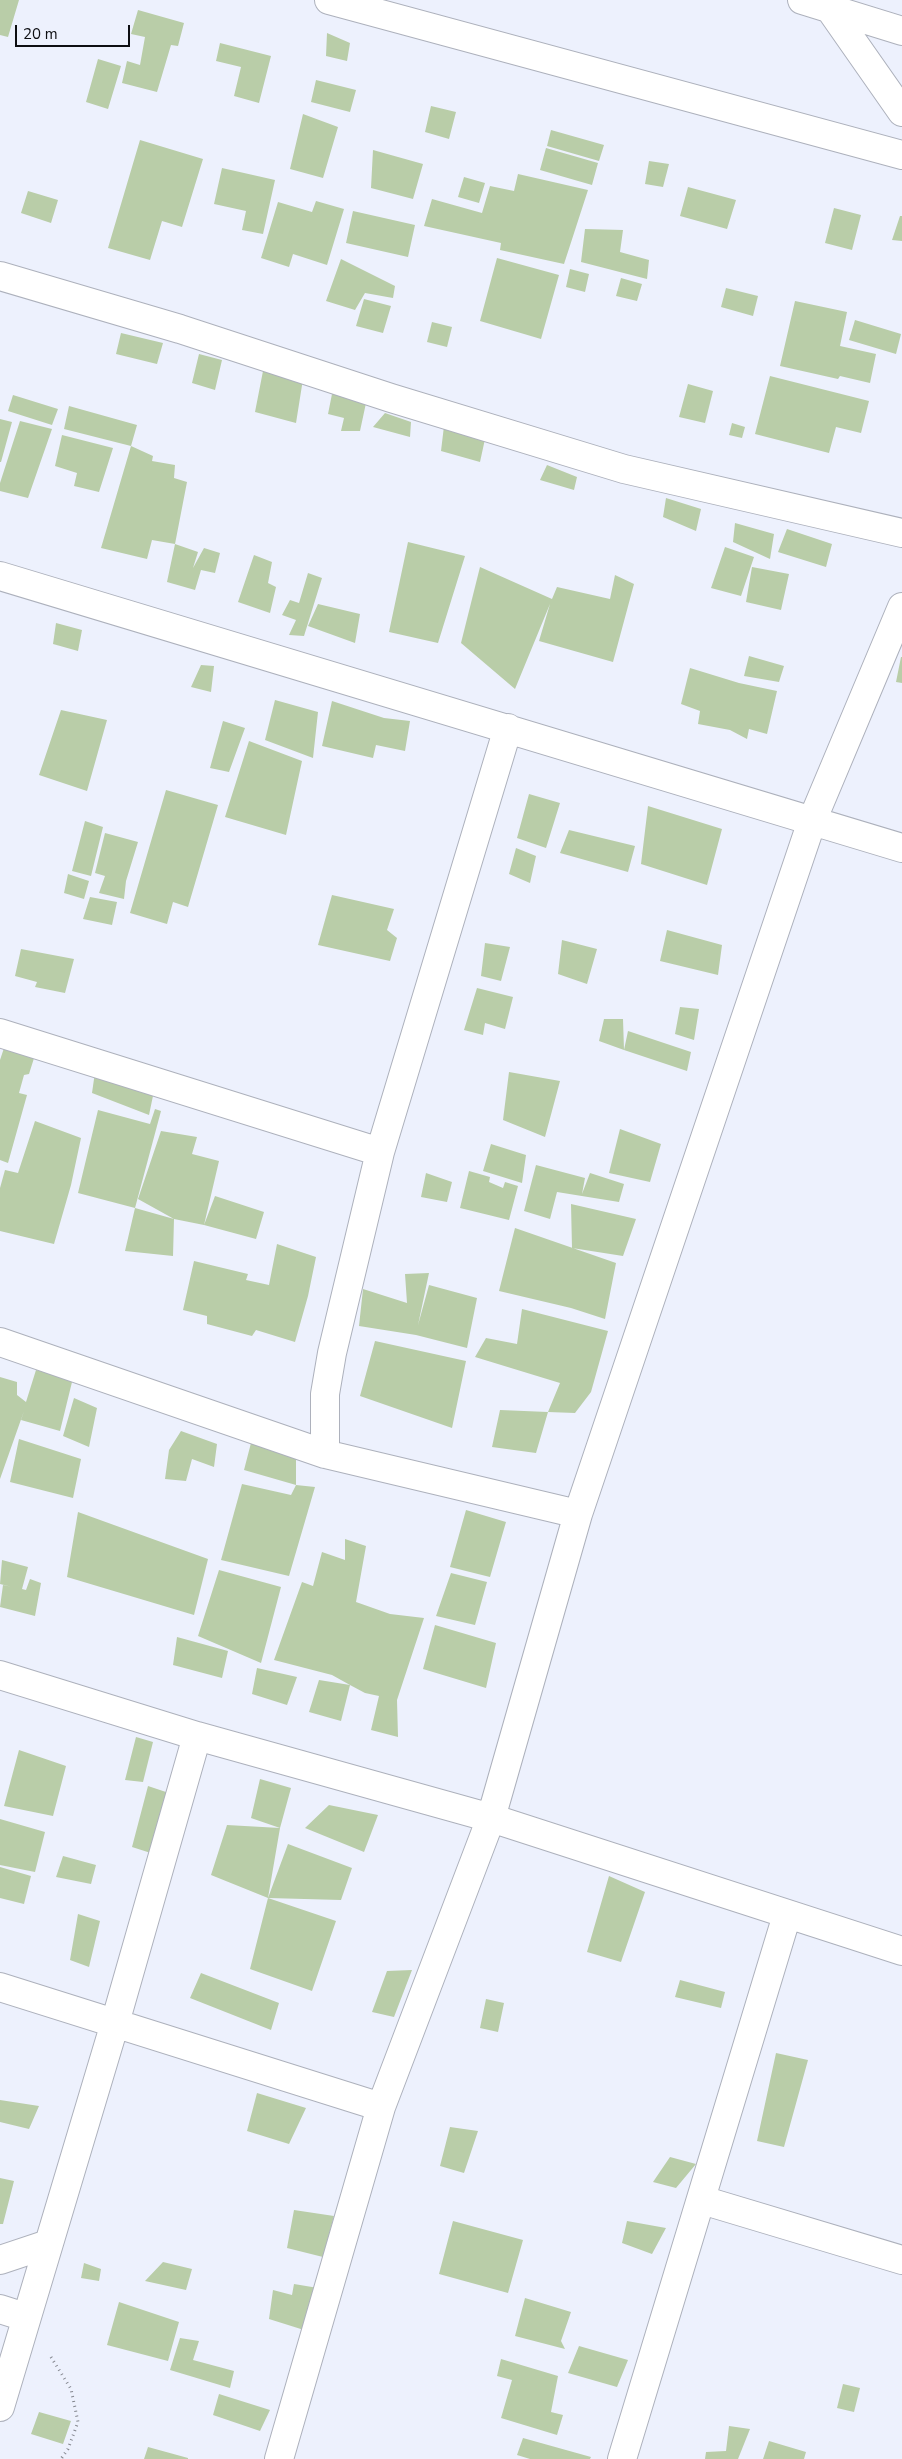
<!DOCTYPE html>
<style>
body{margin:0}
#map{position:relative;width:902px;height:2459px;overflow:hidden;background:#edf1fd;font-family:"Nunito Sans",sans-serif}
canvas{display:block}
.scale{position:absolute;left:15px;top:25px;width:115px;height:22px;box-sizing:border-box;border:2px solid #0d0e12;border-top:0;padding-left:6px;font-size:15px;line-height:18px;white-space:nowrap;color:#0d0e12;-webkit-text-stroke:4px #edf1fd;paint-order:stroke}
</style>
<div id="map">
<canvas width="902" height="2459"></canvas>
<div class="scale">20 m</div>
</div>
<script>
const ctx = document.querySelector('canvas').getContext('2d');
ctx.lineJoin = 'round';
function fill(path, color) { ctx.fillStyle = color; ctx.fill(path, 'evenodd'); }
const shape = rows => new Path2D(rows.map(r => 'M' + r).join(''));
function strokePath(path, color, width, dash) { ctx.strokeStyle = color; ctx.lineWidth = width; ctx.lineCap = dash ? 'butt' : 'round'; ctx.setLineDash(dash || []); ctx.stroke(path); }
const building = shape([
 [0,0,19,0,8,37,0,35],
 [138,10,184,23,178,46,171,45,157,92,122,83,127,61,140,65,145,37,131,34],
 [327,33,350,43,347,61,326,56],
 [220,43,271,56,259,103,234,96,241,67,216,61],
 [98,59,121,66,108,109,86,102],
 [316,80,356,90,350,112,311,102],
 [431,106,456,112,449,139,425,132],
 [303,114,338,127,323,178,290,169],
 [551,130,604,145,599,161,547,146],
 [140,140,203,159,182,227,162,221,150,260,108,248],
 [546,148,598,163,592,185,540,170],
 [373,150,423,164,413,199,371,188],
 [649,161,669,164,663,187,645,184],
 [222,168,275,180,263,234,242,230,246,211,214,204],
 [518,174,588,190,564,264,500,250,501,243,424,226,432,199,482,213,490,186,514,191],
 [464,177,485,183,479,203,458,197],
 [688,187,736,200,727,229,680,216],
 [28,191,58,200,51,223,21,213],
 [316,201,344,209,327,265,293,254,289,267,261,258,278,202,312,212],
 [834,208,861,215,852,250,825,243],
 [353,211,415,225,408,257,346,243],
 [900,216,902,216,902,241,892,240],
 [585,229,623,230,620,252,649,260,647,279,581,262],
 [497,258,559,275,541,339,480,321],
 [341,259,395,286,393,298,365,293,355,310,326,301],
 [570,269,589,274,585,292,566,287],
 [621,278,642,284,637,301,616,296],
 [726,288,758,296,753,316,721,307],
 [364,299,391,306,383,333,356,326],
 [795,301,847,312,840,346,876,354,870,383,840,376,838,379,780,366],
 [855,320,901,334,896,354,849,340],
 [432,322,452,327,447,347,427,342],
 [121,333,163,343,157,364,116,354],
 [199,354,222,360,215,390,192,383],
 [263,371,303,379,296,423,255,412],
 [770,376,869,401,861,433,836,427,829,453,755,434],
 [688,384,713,391,705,423,679,417],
 [332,394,366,403,360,431,341,431,344,418,328,414],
 [13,395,58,409,52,425,8,411],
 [69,406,137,425,131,446,64,429],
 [385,413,411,422,410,437,373,427],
 [0,419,12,422,1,462,0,462],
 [20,421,52,429,28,498,0,491,0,483],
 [732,423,745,427,742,438,729,435],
 [444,426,485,439,480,462,441,451],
 [62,435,113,448,99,492,74,486,77,473,55,466],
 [131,446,153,456,152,461,175,465,174,478,187,482,175,544,152,540,147,559,101,548],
 [547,465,577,477,574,490,540,480],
 [666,498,701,509,696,531,663,517],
 [735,523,774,534,770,559,733,542],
 [787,529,832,544,826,567,778,552],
 [408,542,465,556,438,643,389,632],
 [175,544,198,552,193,568,204,548,220,553,215,573,201,570,195,590,167,582],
 [725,547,754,557,741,596,711,588],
 [254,555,272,562,268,583,276,587,270,613,238,602],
 [480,567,552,599,557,587,610,599,615,575,634,584,613,662,539,641,550,604,515,689,461,643],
 [752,567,789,574,781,610,746,602],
 [308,573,322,578,304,636,289,635,296,620,282,615,290,600,299,603],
 [318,604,360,614,355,643,308,626],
 [56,623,82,630,78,651,53,644],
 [749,656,784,666,779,682,744,676],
 [901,657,902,657,902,683,896,682],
 [201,665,214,666,211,692,191,687],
 [690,668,739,683,777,691,767,734,749,729,747,739,730,730,698,724,700,711,681,704],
 [275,700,318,712,313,758,265,740],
 [332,701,384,718,410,721,405,751,376,745,373,758,322,746],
 [61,710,107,720,87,791,39,775],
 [223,721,245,728,229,772,210,768],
 [249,741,302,761,286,835,225,817],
 [166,790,218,805,188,907,173,902,167,924,130,913],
 [529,794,560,803,546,848,517,838],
 [648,806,722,829,707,885,641,864],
 [85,821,103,827,91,876,72,871],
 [569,830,635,846,628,872,560,853],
 [105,833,138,842,126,881,124,899,99,893,105,876,95,873],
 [516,848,536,856,530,883,509,874],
 [68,874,89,881,84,899,64,893],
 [332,895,394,909,387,930,397,938,390,961,318,945],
 [90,897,117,902,112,925,83,919],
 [667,930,722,945,718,975,660,961],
 [562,940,597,949,587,984,558,974],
 [485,943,510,947,501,981,481,976],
 [21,949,74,959,65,993,35,987,37,982,15,976],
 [477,988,513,997,505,1029,485,1023,483,1035,464,1030],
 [680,1007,699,1009,694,1040,675,1034],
 [604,1019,623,1019,624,1050,628,1031,691,1052,687,1071,624,1050,599,1041],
 [4,1048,35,1055,29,1074,24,1075,19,1093,27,1095,8,1163,0,1160,0,1060],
 [95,1072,154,1091,149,1115,92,1093],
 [509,1072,560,1081,545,1137,503,1120],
 [155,1109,161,1111,135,1208,78,1193,98,1110,150,1124],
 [35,1121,81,1138,71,1185,54,1244,0,1231,0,1188,5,1170,18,1173],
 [620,1129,661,1144,650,1182,609,1173],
 [161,1131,197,1137,192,1154,219,1161,204,1225,174,1219,138,1199],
 [491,1144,526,1155,522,1183,483,1171],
 [536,1165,585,1178,582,1194,590,1173,624,1184,619,1202,557,1192,550,1219,524,1211],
 [469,1171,490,1177,489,1182,503,1188,505,1182,518,1186,509,1220,460,1208],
 [426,1173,452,1182,447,1202,421,1197],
 [215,1196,264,1212,256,1239,204,1225],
 [571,1204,636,1219,623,1256,572,1248],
 [135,1208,174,1219,173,1256,125,1251],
 [515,1228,616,1263,605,1319,571,1308,499,1291],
 [277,1244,316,1257,308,1296,295,1342,256,1330,252,1336,207,1324,207,1316,183,1310,194,1261,248,1274,246,1280,269,1285],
 [429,1273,418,1325,429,1285,477,1298,467,1348,416,1335,359,1326,363,1289,407,1303,405,1274],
 [522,1309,608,1331,591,1392,575,1413,548,1412,560,1383,475,1357,486,1338,517,1344],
 [375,1341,466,1361,452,1428,360,1396],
 [36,1370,73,1378,60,1431,21,1420,24,1411,0,1479,0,1377,17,1382,17,1395,26,1402],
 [74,1398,97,1408,89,1447,63,1436],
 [500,1410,548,1412,536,1453,492,1447],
 [181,1431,217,1444,214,1467,192,1459,186,1481,165,1479,169,1450],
 [19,1439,81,1459,73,1498,10,1482],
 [251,1443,296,1457,296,1485,244,1470],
 [242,1484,291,1495,296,1485,315,1487,289,1576,221,1560],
 [466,1510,506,1522,490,1577,450,1567],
 [78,1512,208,1559,194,1615,67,1577],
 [345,1539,366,1546,356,1602,390,1614,424,1618,397,1700,398,1737,371,1730,379,1696,365,1693,350,1685,341,1721,309,1712,319,1680,350,1685,332,1675,274,1660,302,1582,313,1586,322,1552,345,1560],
 [2,1560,28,1567,22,1589,26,1590,30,1579,41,1583,35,1616,0,1607,3,1585,12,1587,0,1584],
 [219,1570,281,1587,261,1663,198,1636],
 [451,1573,487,1582,475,1625,436,1616],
 [435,1625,496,1643,486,1688,423,1669],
 [177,1637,228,1651,222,1678,173,1665],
 [257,1668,297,1677,287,1705,252,1694],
 [136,1737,153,1742,143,1782,125,1780],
 [19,1750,66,1766,53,1816,4,1806],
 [260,1779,291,1788,280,1828,268,1898,288,1844,352,1868,341,1900,268,1898,211,1875,227,1825,280,1828,251,1818],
 [148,1786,175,1795,157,1855,132,1847],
 [329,1805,378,1815,364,1852,305,1828],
 [0,1819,45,1832,35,1872,0,1865],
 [63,1856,96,1865,91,1884,56,1877],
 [0,1867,31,1876,24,1904,0,1898],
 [609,1876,645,1892,621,1962,587,1952],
 [268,1898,336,1921,312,1991,250,1969],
 [78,1914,100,1921,89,1967,70,1960],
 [412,1970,394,2017,372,2012,387,1971],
 [201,1973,279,2003,271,2030,190,1998],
 [680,1980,725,1992,721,2008,675,1997],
 [486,1999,504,2003,498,2032,480,2028],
 [776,2053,808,2060,784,2147,757,2141],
 [257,2093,306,2108,289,2144,247,2131],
 [0,2100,39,2106,29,2129,0,2122],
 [450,2127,478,2131,464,2173,440,2166],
 [670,2157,696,2164,676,2188,653,2182],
 [0,2178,14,2181,3,2224,0,2224],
 [294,2210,334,2216,323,2257,287,2248],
 [453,2221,523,2240,508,2293,439,2274],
 [627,2221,666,2228,652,2254,622,2243],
 [163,2262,192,2269,186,2290,145,2281],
 [84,2263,101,2269,99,2281,81,2278],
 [294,2284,318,2288,304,2330,269,2319,273,2290,292,2295],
 [525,2298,571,2312,561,2341,565,2349,515,2336],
 [119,2302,179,2322,168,2361,107,2345],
 [180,2338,199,2341,193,2360,234,2371,230,2388,170,2370],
 [579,2346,628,2360,617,2387,568,2373],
 [501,2359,558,2376,551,2412,563,2415,557,2435,501,2418,512,2380,497,2376],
 [843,2384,860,2388,854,2412,837,2408],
 [219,2394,270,2410,260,2431,213,2415],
 [39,2412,71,2421,63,2444,31,2434],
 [729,2426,750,2429,738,2459,705,2459,706,2452,726,2451],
 [523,2438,591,2457,590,2459,530,2459,517,2455],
 [769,2441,806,2452,804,2459,763,2459],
 [148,2447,188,2458,188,2459,144,2459]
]);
const path = shape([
 [51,2357,71,2389,78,2422,68,2449,61,2459]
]);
const street = shape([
 [329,0,902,155],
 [802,0,902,31],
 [830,9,902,112],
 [0,276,180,329,391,398,624,469,902,533],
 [0,576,902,848],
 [0,1033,380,1152],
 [0,1342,325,1454,578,1514],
 [325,1454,325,1394,332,1353,380,1152,508,728],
 [0,1675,197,1736,491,1818,902,1951],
 [0,1987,381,2107],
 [702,2200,902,2260],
 [0,2260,48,2244],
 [0,2309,25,2317],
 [0,2407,115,2023,197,1736],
 [279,2459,381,2107,491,1818,578,1514,812,821,902,607],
 [622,2459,787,1915]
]);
fill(building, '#b9cda8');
strokePath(street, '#adb1bc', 30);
strokePath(path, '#84878f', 3, [1, 4]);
strokePath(street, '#fff', 28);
</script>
